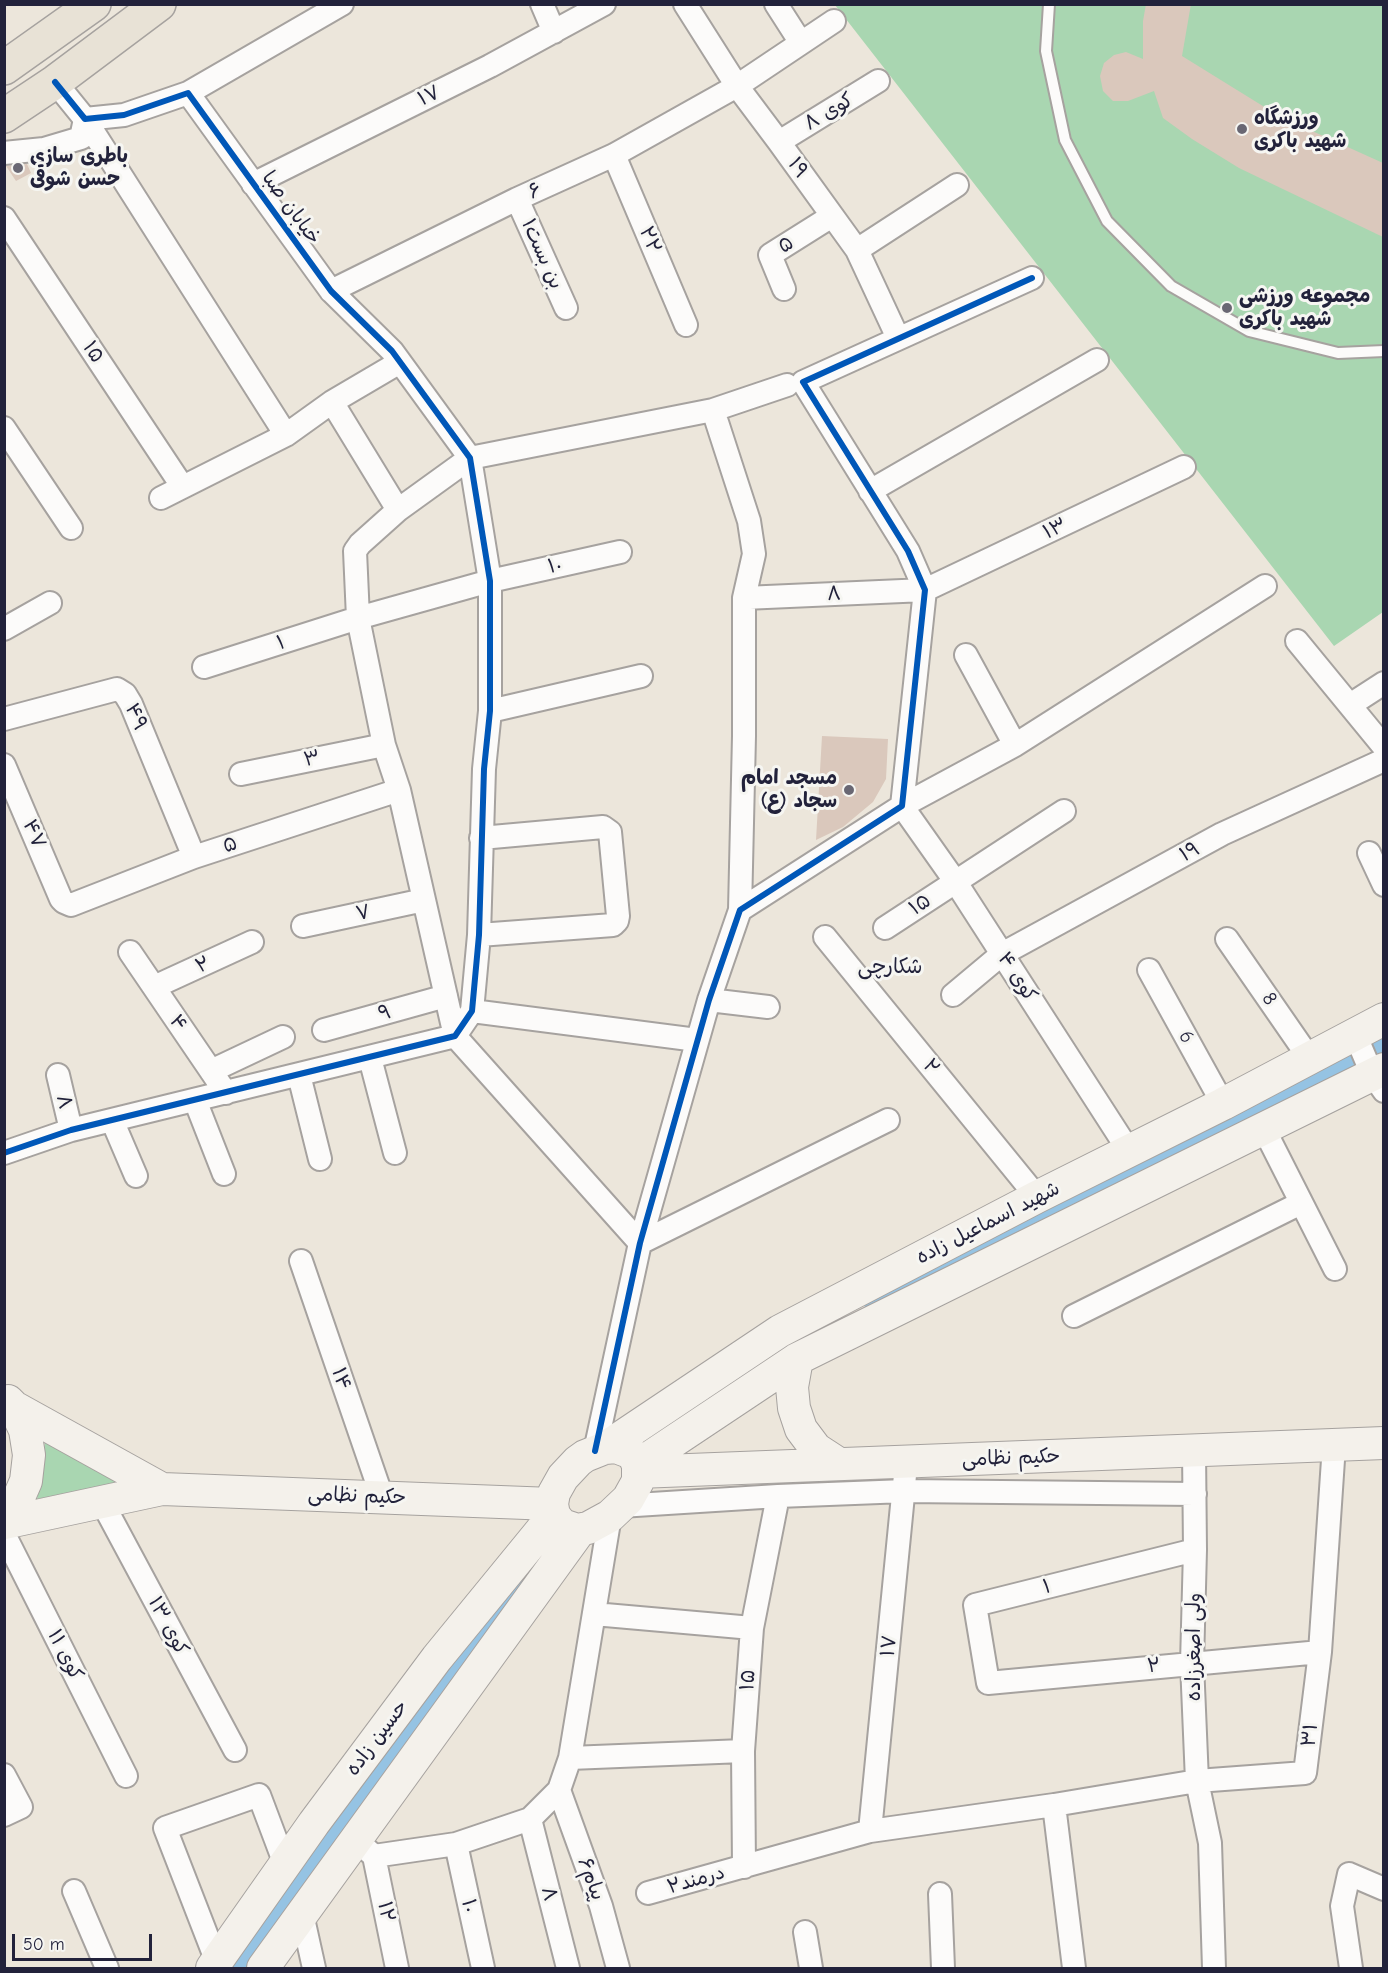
<!DOCTYPE html>
<meta charset="utf-8">
<style>
body{margin:0}
#map{position:relative;width:1388px;height:1973px;overflow:hidden;background:#ece6db;font-family:"Comic Neue",sans-serif}
canvas{display:block}
.frame{position:absolute;inset:0;border:6px solid #22223b;pointer-events:none}
.scale{position:absolute;left:12px;top:1934px;width:140px;height:27px;box-sizing:border-box;border:3px solid #22223b;border-top:0;padding-left:8px;font-size:18px;line-height:21px;white-space:nowrap;color:#22223b;-webkit-text-stroke:4px #f6f6f2;paint-order:stroke}
</style>
<div id="map">
<canvas width="1388" height="1973"></canvas>
<div class="frame"></div>
<div class="scale">50 m</div>
</div>
<script>
const ctx = document.querySelector('canvas').getContext('2d');
ctx.lineJoin = 'round';
function fill(path, color) { ctx.fillStyle = color; ctx.fill(path, 'evenodd'); }
const shape = rows => new Path2D(rows.map(r => 'M' + r).join(''));
function strokePath(path, color, width, dash) { ctx.strokeStyle = color; ctx.lineWidth = width; ctx.lineCap = dash ? 'butt' : 'round'; ctx.setLineDash(dash || []); ctx.stroke(path); }
function drawText(font, color, halo, rows, align = 'center') {
  ctx.font = font + ' "Comic Neue","Playpen Sans Arabic",sans-serif'; ctx.lineWidth = 6; ctx.setLineDash([]); ctx.textBaseline = 'middle'; ctx.strokeStyle = halo; ctx.fillStyle = color; for (const [text, x, y, turn = 0] of rows) {
    ctx.save(); ctx.translate(x, y); ctx.rotate((+turn || 0) * Math.PI / 180); ctx.textAlign = isNaN(turn) ? turn : align; if (halo) ctx.strokeText(text, 0, 0); ctx.fillText(text, 0, 0); ctx.restore();
  }
}
const green = shape([
 [835,5,1383,5,1383,612,1334,646],
 [45,1442,122,1485,37,1499]
]);
const canal = shape([
 [874,1303,1384,1046],
 [749,1367,805,1338],
 [237,1968,301,1878,519,1580]
]);
const building = shape([
 [1146,4,1191,4,1182,56,1279,116,1383,163,1383,237,1239,168,1192,139,1163,118,1154,91,1128,101,1113,101,1103,91,1100,76,1104,63,1114,55,1126,52,1143,59,1143,21],
 [27,164,31,173,16,181,6,166],
 [822,736,888,739,886,779,873,802,843,827,816,840]
]);
const lane = shape([
 [1049,4,1046,51,1065,140,1107,221,1171,286,1249,331,1338,353,1384,351]
]);
const street = shape([
 [542,4,554,32],
 [685,4,737,86,779,142,857,250,898,338],
 [776,4,801,43],
 [188,93,342,4],
 [85,119,286,435],
 [779,142,878,81],
 [4,153,44,149,81,138,85,119],
 [614,155,686,325],
 [253,184,490,66,604,4],
 [517,199,566,308],
 [4,218,182,486],
 [857,250,957,185],
 [784,289,770,255,832,216],
 [331,291,517,199,614,155,737,86,834,21],
 [332,402,398,510],
 [713,410,470,458,398,510,360,544,355,551,358,618,384,745,399,790,455,1036,640,1243,888,1120],
 [4,428,71,528],
 [870,491,1097,360],
 [161,498,286,435,332,402,400,362],
 [744,598,925,590,1184,467],
 [4,629,50,603],
 [1297,641,1384,747],
 [966,655,1015,745],
 [204,667,358,618,490,581,620,552],
 [1350,705,1384,683],
 [490,711,641,676],
 [4,719,117,689,125,694,131,704,194,857],
 [4,765,61,899,64,902,71,905,194,857,399,790],
 [241,774,384,745],
 [1369,853,1384,885],
 [740,910,744,736,744,598,754,554,749,521,713,410,787,385],
 [303,926,424,900],
 [885,928,1064,811],
 [479,935,613,925,617,921,618,916,610,832,603,827,481,838],
 [825,937,1037,1197],
 [1227,939,1310,1059],
 [130,952,226,1093],
 [1149,970,1223,1104],
 [154,987,252,942],
 [953,995,1002,954,1222,834,1384,760],
 [709,1000,768,1007],
 [472,1011,697,1040],
 [324,1030,446,996],
 [1355,1034,1372,1074,1384,1091],
 [370,1058,395,1153],
 [211,1071,283,1037],
 [58,1075,71,1130],
 [299,1075,320,1159],
 [195,1100,224,1174],
 [112,1120,136,1176],
 [1264,1129,1335,1269],
 [1129,1151,955,881,902,806,1015,745,1265,586],
 [4,1153,71,1130,455,1036,472,1011,479,935,484,769,490,711,490,581,470,458,392,351,331,291,188,93,124,115,85,119,55,82],
 [301,1261,382,1497],
 [1074,1316,1301,1203],
 [1194,1450,1195,1550,1192,1663,1197,1781,1210,1843,1214,1968],
 [595,1451,640,1243,709,1000,740,910,902,806,925,590,908,551,803,382,1032,278],
 [102,1502,235,1750],
 [620,1506,778,1496,905,1491,1195,1494],
 [4,1534,126,1776],
 [1195,1550,975,1605,988,1683,1320,1652],
 [594,1614,752,1628],
 [570,1758,743,1751],
 [4,1775,21,1807,4,1815],
 [559,1790,601,1906,618,1968],
 [1054,1805,1197,1781,1305,1773,1320,1652,1334,1445],
 [530,1819,568,1968],
 [870,1831,905,1475],
 [356,1840,374,1856,456,1844,530,1819,559,1790,570,1758,610,1516],
 [456,1844,483,1968],
 [374,1856,397,1968],
 [744,1867,743,1751,752,1628,778,1496],
 [74,1891,107,1968],
 [648,1893,870,1831,1054,1805,1074,1968],
 [940,1894,943,1968],
 [302,1914,314,1968],
 [805,1932,811,1968],
 [217,1962,165,1828,259,1795,285,1864],
 [1351,1968,1342,1906,1349,1874,1384,1889]
]);
const secondary = shape([
 [797,1359,792,1387,794,1408,801,1429,816,1449,839,1464],
 [14,1407,162,1489],
 [616,1447,629,1452,634,1456,638,1465,638,1481,628,1499,610,1516,588,1528,577,1530,562,1525,554,1515,552,1504,554,1493,563,1477,578,1461,585,1456,605,1448,616,1447],
 [605,1448,780,1331,1037,1197,1223,1104,1384,1019],
 [638,1465,797,1359,1384,1069],
 [638,1472,1384,1443],
 [4,1518,16,1504,26,1481,29,1455,25,1430,14,1407,8,1401],
 [4,1523,162,1489,552,1504],
 [212,1968,314,1823,437,1658,554,1515],
 [263,1968,580,1530]
]);
const primary = shape([
 [4,68,94,4],
 [4,116,55,82,159,4]
]);
const cycleway = shape([
 [4,1153,71,1130,455,1036,472,1011,479,935,484,769,490,711,490,581,470,458,392,351,331,291,188,93,124,115,85,119,55,82],
 [595,1451,640,1243,709,1000,740,910,902,806,925,590,908,551,803,382,1032,278]
]);
const markers = [
 [1242,129,6,"#696773"],
 [18,168,6,"#696773"],
 [1227,308,6,"#696773"],
 [849,790,6,"#696773"]
];
const streetNames = [
 ["۱۷",429,96,-26],
 ["کوی ۸",829,112,-31],
 ["۱۹",798,168,54],
 ["۶",535,191,-24],
 ["خیابان صبا",291,208,54],
 ["۲۲",650,240,67],
 ["۵",786,245,-33],
 ["بن بست۱",542,254,66],
 ["۱۵",93,352,56],
 ["۱۳",1055,529,-25],
 ["۱۰",555,566,-13],
 ["۸",834,594,-2],
 ["۱",281,643,-18],
 ["۴۹",136,717,66],
 ["۳",312,759,-11],
 ["۴۷",34,834,67],
 ["۵",230,845,-18],
 ["۱۹",1190,852,-28],
 ["۱۵",920,905,-34],
 ["۷",363,913,-12],
 ["۲",203,965,-25],
 ["کوی ۴",1017,977,57],
 ["8",1269,999,55],
 ["۹",385,1013,-16],
 ["۴",178,1023,56],
 ["6",1186,1037,61],
 ["۲",931,1067,51],
 ["۸",64,1102,76],
 ["شهید اسماعیل زاده",988,1223,-27],
 ["۱۴",341,1379,71],
 ["حکیم نظامی",1011,1458,-2],
 ["حکیم نظامی",357,1496,2],
 ["۱",1047,1587,-14],
 ["کوی ۱۳",168,1626,62],
 ["۱۷",889,1646,-84],
 ["ولی اصغرزاده",1194,1647,-90],
 ["کوی ۱۱",65,1655,63],
 ["۲",1154,1666,-6],
 ["۱۵",748,1680,-86],
 ["۳۱",1310,1735,-83],
 ["حسین زاده",377,1738,-53],
 ["۶پیام",591,1879,70],
 ["درمند۲",696,1880,-16],
 ["۸",549,1894,76],
 ["۱۰",469,1906,78],
 ["۱۲",386,1912,78]
];
const poiNames = [
 ["ورزشگاه",1254,118],
 ["شهید باکری",1254,141],
 ["باطری سازی",30,156],
 ["حسن شوقی",30,179],
 ["مجموعه ورزشی",1239,296],
 ["شهید باکری",1239,319],
 ["مسجد امام",837,778,"right"],
 ["سجاد (ع)",837,801,"right"]
];
const neighbourhoodNames = [
 ["شکارچی",890,967]
];
fill(green, '#a9d6b1');
strokePath(canal, '#95c3e3', 20);
fill(building, '#dac8bc');
strokePath(lane, '#a6a29f', 14);
strokePath(street, '#a6a29f', 26);
strokePath(secondary, '#a6a29f', 34);
strokePath(primary, '#a6a29f', 36);
strokePath(lane, '#fcfbfa', 10);
strokePath(street, '#fcfbfa', 22);
strokePath(secondary, '#f4f1eb', 32);
strokePath(primary, '#e8e2d6', 33);
strokePath(cycleway, '#0057b8', 6);
for (const [x, y, r, color] of markers) { const dot = new Path2D(); dot.arc(x, y, r, 0, 2 * Math.PI); ctx.fillStyle = color; ctx.fill(dot); strokePath(dot, '#f6f6f2', 2); }
drawText('20px', '#22223b', '#f6f6f2', streetNames);
drawText('bold 20px', '#22223b', '#f6f6f2', poiNames, 'left');
drawText('21px', '#22223b', '#f6f6f2', neighbourhoodNames);
</script>
